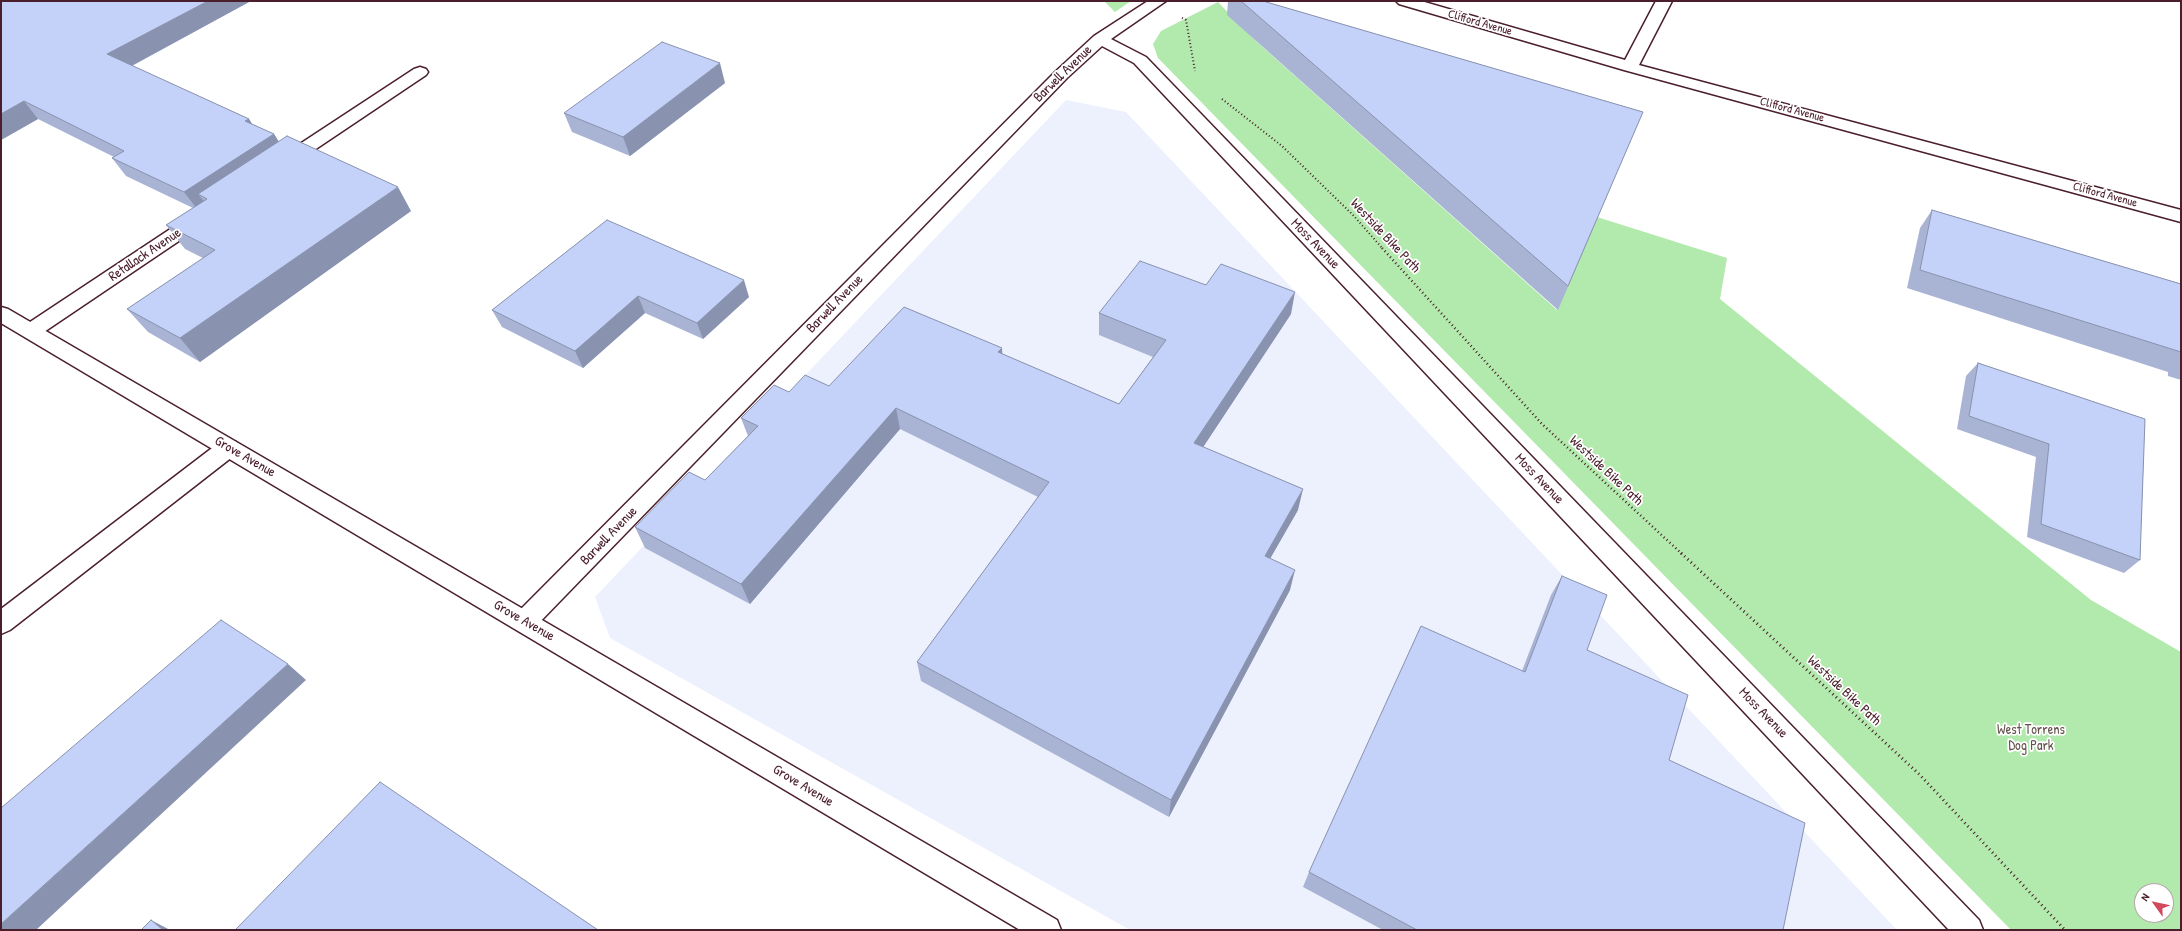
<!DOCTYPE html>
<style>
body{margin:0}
#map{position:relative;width:2182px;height:931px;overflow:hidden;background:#fff;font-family:"Patrick Hand",sans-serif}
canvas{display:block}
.frame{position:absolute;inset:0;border:2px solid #4a1f2b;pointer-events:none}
.north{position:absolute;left:2134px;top:883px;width:40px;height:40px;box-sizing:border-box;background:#fff;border:1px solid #b7a5aa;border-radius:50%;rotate:303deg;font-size:11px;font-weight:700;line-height:16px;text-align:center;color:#4a1f2b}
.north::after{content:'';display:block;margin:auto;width:14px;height:18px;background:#d1495b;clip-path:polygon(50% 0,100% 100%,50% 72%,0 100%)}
</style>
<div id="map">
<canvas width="2182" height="931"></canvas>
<div class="frame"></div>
<div class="north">N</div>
</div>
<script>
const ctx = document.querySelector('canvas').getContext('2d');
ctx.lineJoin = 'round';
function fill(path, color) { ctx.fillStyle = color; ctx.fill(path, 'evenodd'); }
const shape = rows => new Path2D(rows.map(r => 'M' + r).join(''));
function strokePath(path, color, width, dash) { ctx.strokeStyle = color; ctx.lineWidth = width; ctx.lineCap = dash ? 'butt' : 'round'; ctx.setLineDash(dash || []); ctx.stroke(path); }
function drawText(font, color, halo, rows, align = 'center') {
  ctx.font = font + ' "Patrick Hand",sans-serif'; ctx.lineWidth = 3.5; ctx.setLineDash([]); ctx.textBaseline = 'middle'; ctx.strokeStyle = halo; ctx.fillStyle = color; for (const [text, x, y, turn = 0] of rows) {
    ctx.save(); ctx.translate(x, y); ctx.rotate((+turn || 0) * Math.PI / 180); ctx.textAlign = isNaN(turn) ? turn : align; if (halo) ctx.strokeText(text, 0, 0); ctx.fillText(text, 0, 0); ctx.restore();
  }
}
const built = shape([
 [1066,100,1126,112,1897,930,1130,930,610,638,595,597]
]);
const green = shape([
 [1104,1,1131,1,1115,12],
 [1218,2,1257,42,1557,310,1597,217,1727,258,1720,299,2091,600,2181,652,2181,930,2011,930,1158,58,1153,44,1161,31],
 [2142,891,2166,891,2166,915,2142,915]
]);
const pathFar2 = shape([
 [1182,18,1186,20,1195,71],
 [1222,99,1282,146,1353,215,1383,249]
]);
const pathFar1 = shape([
 [1382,248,1542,424,1682,554]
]);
const path = shape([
 [1681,553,1920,775,2065,930]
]);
const lane = shape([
 [228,440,236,442,239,448,236,454,10,630,1,634,1,609,220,442,228,440]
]);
const street = shape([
 [1148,1,1166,1,1111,39,1146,57,1979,920,1983,930,1949,930,1134,63,1102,46,1067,78,534,628,525,632,516,628,513,621,516,614,1055,72,1094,36,1148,1],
 [1396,1,1421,1,1625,60,1656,1,1672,1,1639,65,2181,210,2181,222,1624,70,1399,4,1396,1],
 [420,67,426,69,428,72,426,75,289,167,283,169,277,167,274,163,277,159,414,69,420,67],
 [200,212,207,214,209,218,207,222,38,336,31,338,24,336,21,331,24,326,193,214,200,212]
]);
const secondary = shape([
 [1,307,8,309,1057,920,1061,930,1020,930,1,323,1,307]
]);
const wall = shape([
 [1,1,249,2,132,66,249,119,252,124,274,134,279,142,411,211,200,362,148,332,127,309,203,258,185,249,166,225,193,208,126,176,112,158,114,157,38,119,1,140],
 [1228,1,1263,1,1643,112,1558,310,1227,15],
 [725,83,630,156,572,132,564,113],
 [1932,210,2181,284,2181,380,2168,376,2168,372,1907,288,1920,228],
 [607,220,749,297,703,339,645,313,583,368,502,327,492,310],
 [1206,285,1291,314,1203,447,1298,510,1270,559,1290,590,1169,817,921,681,917,662,1038,497,900,429,750,604,645,548,635,527,705,480,748,436,741,418,789,392,829,386,1002,348,1002,354,1119,404,1153,357,1099,335,1099,313],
 [1978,363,2145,419,2140,560,2124,573,2027,537,2036,457,1957,429,1966,376],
 [1562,576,1587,650,1669,760,1783,930,1383,930,1303,887,1309,872,1522,671,1551,595]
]);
const shadedWall = shape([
 [208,1,249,1,249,2,120,72,107,54],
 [720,63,725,83,630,156,623,137],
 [24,101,38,119,1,140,1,114],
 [249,119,260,137,245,121],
 [274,134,285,152,207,199,198,194,206,204,198,210,184,192],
 [398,187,411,211,200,362,180,338],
 [744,280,749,297,703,339,697,323],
 [1295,292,1291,314,1192,464,1194,443],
 [638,296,645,313,583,368,575,351],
 [1002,348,1003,369,998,352],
 [896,408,900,429,750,604,741,584],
 [1303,489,1298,510,1260,576,1265,556],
 [1295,570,1290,590,1169,817,1171,800],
 [288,664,306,680,36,930,1,930,1,924],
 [151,920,170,930,163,930]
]);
const building = shape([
 [1,1,208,1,107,54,249,119,245,121,274,134,184,192,112,158,124,151,24,101,1,114,1,1],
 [1241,1,1263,1,1643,112,1568,286,1241,1],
 [662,42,720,63,623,137,564,113,662,42],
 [287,136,398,187,180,338,127,309,215,250,166,225,207,199,198,194,287,136],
 [1932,210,2181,284,2181,352,1920,270,1932,210],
 [607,220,744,280,697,323,638,296,575,351,492,310,607,220],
 [1140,261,1206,285,1221,264,1295,292,1194,443,1303,489,1265,556,1295,570,1171,800,917,662,1049,482,896,408,741,584,635,527,689,472,705,480,758,426,741,418,774,385,789,392,805,375,829,386,904,307,1002,348,998,352,1119,404,1166,340,1099,313,1140,261],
 [1978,363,2145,419,2140,560,2041,524,2049,444,1969,416,1978,363],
 [1562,576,1607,595,1587,650,1688,695,1669,760,1805,823,1783,930,1417,930,1309,872,1421,626,1525,672,1562,576],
 [221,620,288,664,1,924,1,808,221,620],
 [380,782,598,930,235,930,380,782],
 [151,920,163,930,141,930,151,920]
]);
const farStreetnames = [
 ["Clifford Avenue",1480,23,16],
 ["Clifford Avenue",1792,110,15],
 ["Clifford Avenue",2105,195,15]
];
const streetNames = [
 ["Barwell Avenue",1063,74,-44],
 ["Westside Bike Path",1385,236,47],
 ["Moss Avenue",1315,244,46],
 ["Retallack Avenue",145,255,-34],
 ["Barwell Avenue",835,304,-46],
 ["Grove Avenue",245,457,30],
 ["Westside Bike Path",1606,471,43],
 ["Moss Avenue",1539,479,46],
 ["Barwell Avenue",609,536,-46],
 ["Grove Avenue",524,621,30],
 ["Westside Bike Path",1844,691,43],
 ["Moss Avenue",1763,713,46],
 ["Grove Avenue",803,786,31]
];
const parkNames = [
 ["West Torrens",2031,730],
 ["Dog Park",2031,746]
];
fill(built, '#edf1fd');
fill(green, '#b2eaad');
strokePath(lane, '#4a1f2b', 3);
strokePath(street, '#4a1f2b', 3);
strokePath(secondary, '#4a1f2b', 3);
strokePath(pathFar2, '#4a1f2b', 2, [1, 2.5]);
strokePath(pathFar1, '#4a1f2b', 2.5, [1, 3]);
strokePath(path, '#4a1f2b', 3, [1, 3.5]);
fill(lane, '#fff');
fill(street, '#fff');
fill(secondary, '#fff');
fill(wall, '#a9b4d5');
fill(shadedWall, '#8992ae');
fill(building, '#c4d1f8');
strokePath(building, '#8992ae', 1);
drawText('12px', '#4a1f2b', '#fff', farStreetnames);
drawText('14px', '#4a1f2b', '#fff', streetNames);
drawText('14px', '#64524c', '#fff', parkNames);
</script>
